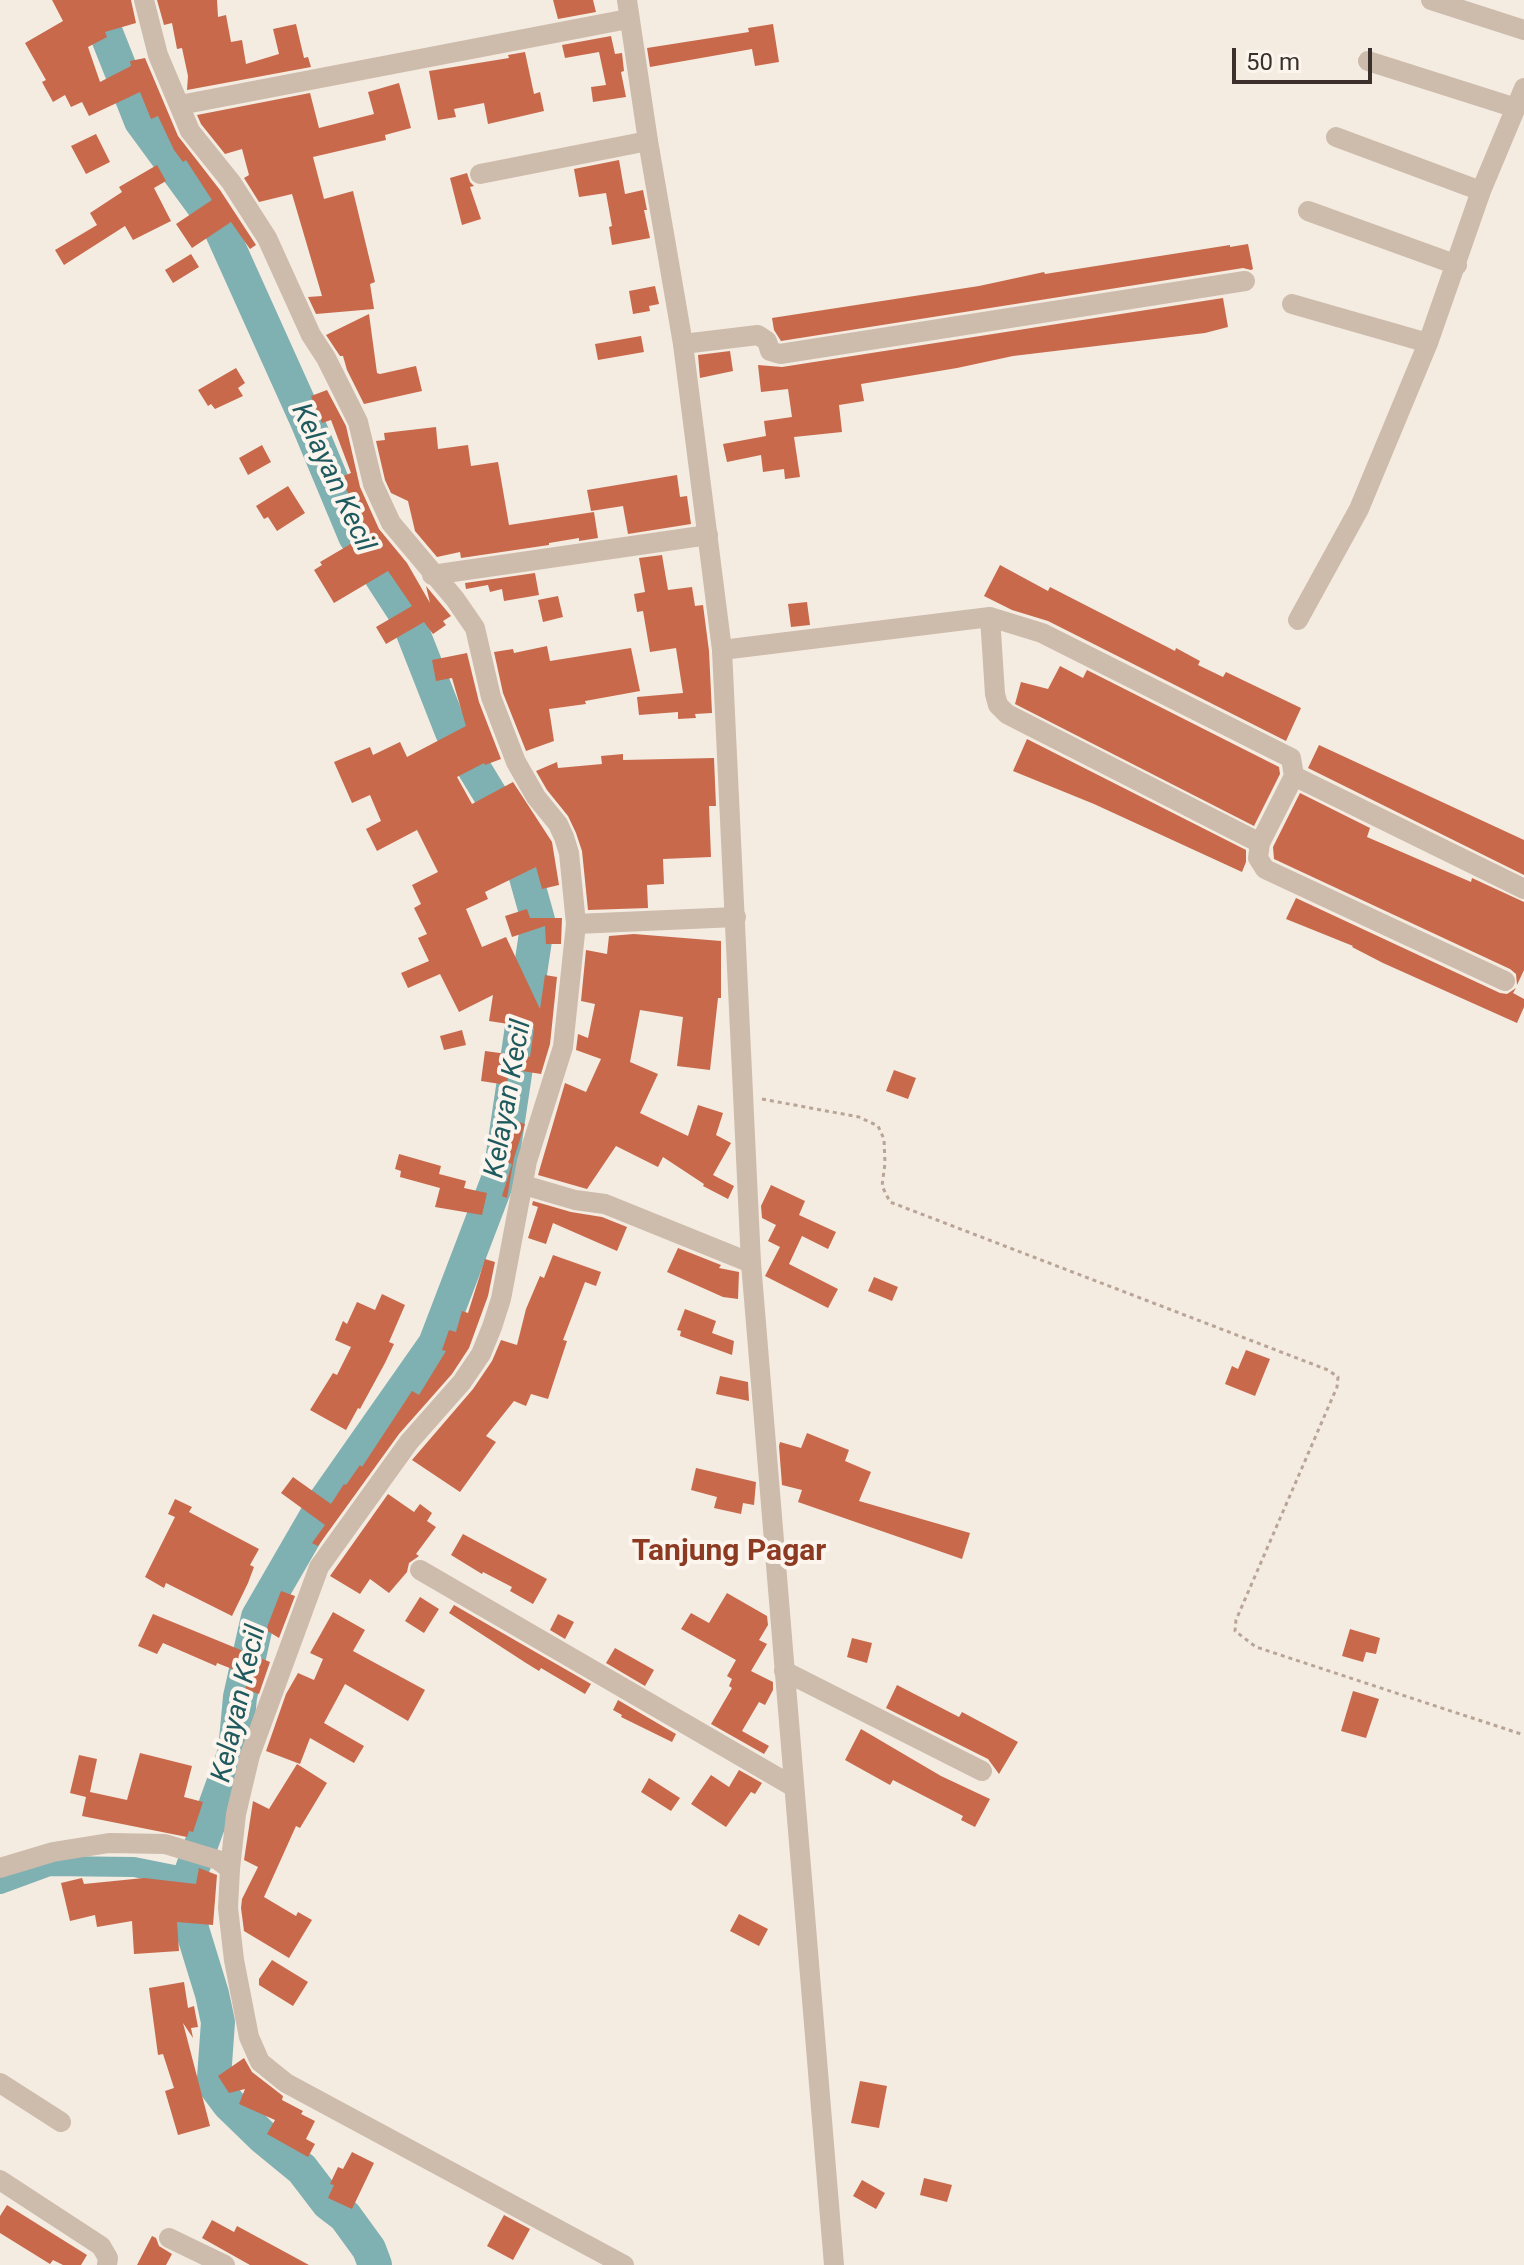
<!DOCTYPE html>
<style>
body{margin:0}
#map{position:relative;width:1524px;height:2265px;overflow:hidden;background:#f4ebe1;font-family:Roboto,sans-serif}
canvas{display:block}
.scale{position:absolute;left:1232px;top:48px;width:140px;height:36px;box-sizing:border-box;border:4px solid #3b302b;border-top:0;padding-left:10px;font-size:24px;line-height:28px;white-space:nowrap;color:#3b302b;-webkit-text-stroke:6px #fbf5ee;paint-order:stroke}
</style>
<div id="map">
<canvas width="1524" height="2265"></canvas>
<div class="scale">50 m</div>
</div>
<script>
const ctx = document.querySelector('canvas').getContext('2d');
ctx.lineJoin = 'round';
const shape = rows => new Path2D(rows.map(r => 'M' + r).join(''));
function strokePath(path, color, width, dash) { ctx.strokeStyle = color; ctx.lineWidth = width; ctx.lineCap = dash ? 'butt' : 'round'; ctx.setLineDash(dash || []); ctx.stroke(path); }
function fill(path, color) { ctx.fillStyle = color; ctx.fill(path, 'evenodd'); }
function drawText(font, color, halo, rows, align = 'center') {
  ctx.font = font + ' Roboto,sans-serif'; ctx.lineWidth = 8; ctx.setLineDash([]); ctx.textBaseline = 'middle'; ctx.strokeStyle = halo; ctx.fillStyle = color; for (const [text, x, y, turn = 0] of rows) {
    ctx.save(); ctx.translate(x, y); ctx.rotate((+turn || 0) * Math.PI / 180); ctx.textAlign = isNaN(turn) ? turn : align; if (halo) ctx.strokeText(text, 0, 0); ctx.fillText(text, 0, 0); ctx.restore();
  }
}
const canal = shape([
 [0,1884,49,1866,134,1867,189,1878]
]);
const river = shape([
 [93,0,141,121,221,230,307,421,355,536,406,615,452,732,514,834,538,920,500,1174,435,1344,325,1501,258,1617,240,1697,235,1751,189,1878,192,1929,212,1994,218,2022,214,2078,217,2088,229,2104,263,2137,302,2169,328,2203,345,2216,369,2249,375,2265]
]);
const building = shape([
 [52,0,131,0,136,23,105,32,107,37,88,47,100,82,131,66,130,61,145,58,178,136,220,190,256,245,250,249,231,222,192,248,176,224,212,200,186,160,183,162,174,150,158,116,151,119,140,92,89,116,82,102,71,107,65,95,53,102,42,82,46,80,25,43,63,21],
 [157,0,217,0,218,17,226,15,231,42,242,40,246,64,279,54,273,29,296,24,304,58,308,57,311,67,187,90,188,76,182,48,177,49,172,23,164,25],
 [553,0,593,0,596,12,558,19],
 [773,24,779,62,755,66,752,49,650,67,647,48,749,32,748,28],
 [611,36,615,54,622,53,624,71,621,72,626,97,593,102,591,87,606,85,599,52,565,58,562,45],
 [525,52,534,94,540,92,544,111,488,124,484,103,454,109,456,117,438,120,429,71,509,58,508,55],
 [399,83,411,128,385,135,386,140,313,157,324,199,353,191,375,282,370,284,374,309,316,314,308,297,322,296,292,194,259,202,244,178,249,175,242,149,225,154,201,124,197,115,310,93,319,128,374,114,368,92],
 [96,134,110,162,86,174,71,146],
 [619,160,625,194,643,190,647,210,644,210,650,238,612,245,609,227,612,226,606,193,579,197,574,169],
 [157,165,166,181,154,188,171,221,133,240,125,226,64,265,55,250,97,225,90,213,122,192,119,187],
 [467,173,470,182,474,186,470,187,481,219,462,225,450,178],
 [1248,244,1253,269,1251,270,1243,268,781,341,774,330,772,318,979,286,1044,272,1045,274,1230,245,1230,247],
 [191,254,199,267,173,283,165,270],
 [655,286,659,304,649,306,650,311,633,314,629,291],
 [1223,298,1228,327,1205,333,1013,356,957,368,861,384,864,401,839,405,842,432,794,437,800,477,785,479,784,469,763,472,761,455,727,462,723,444,766,436,764,421,792,417,788,389,761,392,758,365,782,367],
 [369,314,377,373,380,374,416,366,422,391,364,404,347,370,343,356,340,356,326,335],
 [641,336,644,352,598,360,595,344],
 [730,351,733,371,700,378,698,355],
 [236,368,245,383,238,388,243,396,215,409,211,404,208,406,198,390],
 [327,390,346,426,360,487,379,529,407,563,430,603,426,586,451,616,443,621,446,625,433,634,424,622,386,644,376,627,412,606,388,571,334,603,314,570,322,565,320,562,366,535,341,477,351,473,331,420,322,423,311,396],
 [436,427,438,449,468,445,471,466,498,462,509,525,594,512,598,538,579,541,579,538,549,543,549,545,461,558,460,552,437,557,415,531,408,501,391,493,385,480,376,441,385,440,384,433],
 [262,445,271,462,248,475,239,458],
 [677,475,680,497,687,496,691,524,628,534,623,506,591,511,587,490],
 [288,486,305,513,277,531,268,517,264,519,256,506],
 [662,555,668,590,692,587,695,606,703,605,709,651,712,713,695,714,696,718,678,719,678,712,639,715,637,697,683,693,676,648,650,652,643,611,637,612,634,594,645,592,639,558],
 [1000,565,1048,591,1050,587,1175,651,1176,648,1200,661,1198,665,1223,677,1226,672,1301,708,1286,741,1048,621,1012,610,984,596],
 [535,573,539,595,504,601,502,589,490,592,488,585,466,589,465,583],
 [558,596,563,617,543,622,538,600],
 [807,602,810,625,791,627,788,604],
 [547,646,550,661,631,648,640,691,585,701,586,704,549,709,554,741,526,751,503,693,494,652,513,649,514,653],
 [467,653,479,702,501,759,485,765,484,763,457,777,472,804,513,782,552,842,559,885,542,889,536,867,485,892,488,899,466,909,482,947,506,937,540,1009,545,975,557,977,550,1044,541,1074,509,1069,507,1085,481,1081,485,1051,530,1057,534,1028,489,1021,493,995,459,1012,440,974,408,988,401,973,429,961,418,938,427,934,414,908,421,904,412,885,438,872,417,830,377,851,366,829,381,821,370,795,352,803,334,762,370,747,373,755,400,742,407,757,466,726,452,678,436,681,432,660],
 [1060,666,1083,678,1087,670,1279,767,1280,774,1254,826,1015,704,1021,682,1048,689],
 [1027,739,1246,850,1246,862,1242,872,1094,804,1013,771],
 [1319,745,1524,840,1524,875,1308,768],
 [623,754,623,760,714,758,716,806,709,806,711,857,663,859,664,884,647,885,648,908,588,910,582,851,576,833,568,816,547,790,536,771,557,762,558,768,602,764,601,756],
 [1300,793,1370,828,1367,837,1471,882,1472,878,1524,902,1524,970,1517,985,1516,974,1510,969,1274,859,1273,847],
 [1296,898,1500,993,1507,994,1516,988,1513,993,1524,999,1524,1007,1517,1023,1383,963,1352,947,1353,946,1286,919],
 [527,909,530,918,562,918,561,944,546,944,545,926,512,937,505,916],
 [634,934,721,941,721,998,718,998,710,1070,677,1066,683,1017,640,1010,630,1062,658,1074,640,1113,688,1136,698,1105,723,1113,716,1135,731,1143,713,1175,734,1186,728,1199,703,1186,704,1184,663,1157,658,1167,616,1146,587,1189,538,1175,565,1083,586,1092,601,1059,576,1050,578,1034,588,1038,595,1004,581,1001,586,950,607,954,609,936],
 [462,1030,466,1045,444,1050,440,1036],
 [894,1070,916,1078,908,1099,886,1091],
 [516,1121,525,1124,514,1158,507,1198,502,1196,512,1164,506,1162],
 [399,1154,441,1166,439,1174,466,1181,464,1188,487,1193,482,1215,435,1207,440,1188,400,1177,401,1171,395,1169],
 [771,1185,805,1201,799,1215,836,1232,828,1249,802,1236,789,1264,838,1289,828,1308,765,1276,780,1247,768,1241,776,1225,762,1218,761,1206],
 [533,1201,571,1212,602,1217,627,1227,617,1251,553,1223,546,1244,528,1238,538,1207,532,1205],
 [678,1248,721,1265,719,1268,739,1272,738,1299,723,1297,667,1272],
 [553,1255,601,1272,596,1286,585,1282,563,1340,567,1341,548,1399,531,1394,526,1406,514,1401,486,1436,496,1442,460,1492,412,1460,473,1389,492,1361,501,1340,517,1345,526,1309,540,1276,544,1278],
 [485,1259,495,1262,488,1296,469,1348,452,1374,399,1434,318,1546,312,1543,325,1525,281,1493,293,1477,331,1504,344,1484,346,1485,360,1465,362,1467,412,1391,419,1395,446,1351,442,1350,449,1330,456,1332,462,1311,468,1313],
 [874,1277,898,1287,892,1301,868,1291],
 [382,1294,405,1305,389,1342,394,1344,385,1363,360,1409,358,1408,346,1430,310,1410,333,1373,337,1375,351,1347,335,1340,343,1321,347,1324,357,1302,375,1310],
 [685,1309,716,1321,712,1333,734,1341,732,1355,680,1336,681,1331,677,1330],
 [1246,1350,1270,1359,1255,1396,1225,1384,1232,1366,1238,1369],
 [720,1376,748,1382,749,1401,716,1394],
 [807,1433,849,1450,845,1461,871,1472,859,1501,970,1533,962,1559,798,1502,802,1490,782,1485,779,1446,780,1442,801,1448],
 [696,1468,756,1482,754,1505,743,1503,741,1514,714,1508,717,1497,691,1490],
 [388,1494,414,1512,420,1504,432,1513,427,1521,436,1527,416,1554,419,1556,409,1563,407,1572,389,1593,370,1579,360,1594,330,1576],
 [175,1499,192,1507,189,1512,259,1549,250,1565,254,1567,248,1583,232,1616,166,1583,164,1588,145,1577,175,1517,168,1514],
 [463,1534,547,1579,533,1604,510,1591,512,1587,483,1572,482,1574,451,1555],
 [281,1591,295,1596,279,1638,266,1630],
 [727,1593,767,1616,768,1625,759,1640,767,1644,751,1671,773,1682,773,1690,765,1705,759,1702,742,1731,769,1746,764,1754,711,1724,732,1688,729,1686,732,1679,727,1676,736,1660,681,1629,691,1613,709,1623],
 [420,1597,439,1609,424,1633,405,1621],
 [454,1605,591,1684,585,1694,541,1668,539,1671,526,1663,449,1613],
 [333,1612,365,1630,353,1651,425,1690,408,1721,345,1684,324,1723,364,1746,354,1763,310,1738,300,1764,266,1751,286,1694,298,1673,314,1680,323,1659,310,1653],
 [153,1614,270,1662,259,1694,245,1689,250,1676,217,1663,216,1666,163,1643,157,1654,138,1646],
 [558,1614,574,1622,565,1639,550,1630],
 [1350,1629,1380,1638,1376,1654,1366,1652,1363,1662,1342,1656],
 [852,1638,872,1643,867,1663,847,1657],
 [615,1648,654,1670,645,1686,606,1663],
 [897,1685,959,1717,962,1712,1018,1742,999,1774,988,1759,886,1708],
 [1353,1691,1379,1699,1366,1738,1341,1731],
 [618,1700,676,1734,672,1742,621,1717,622,1715,613,1710],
 [861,1729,941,1776,990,1799,975,1827,961,1820,963,1816,893,1780,890,1785,845,1760],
 [140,1753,192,1766,184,1797,203,1802,193,1832,189,1831,187,1837,82,1816,86,1797,70,1793,79,1755,97,1759,90,1792,127,1800],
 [297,1764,327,1783,300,1828,296,1826,264,1897,296,1916,298,1912,312,1920,289,1958,244,1931,241,1908,242,1899,258,1867,244,1860,253,1801,269,1809],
 [739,1770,762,1783,755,1794,751,1792,726,1827,691,1804,711,1775,729,1787],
 [649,1778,680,1798,671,1811,641,1792],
 [199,1868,217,1875,213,1925,177,1922,179,1951,134,1954,132,1921,97,1927,95,1915,70,1921,61,1883,82,1878,84,1884,144,1878,196,1884],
 [739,1914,768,1929,759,1946,730,1931],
 [272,1960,308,1982,293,2006,259,1985,259,1979],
 [184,1982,188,2008,194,2006,198,2027,191,2028,193,2038,183,2023,210,2126,178,2135,165,2091,174,2088,163,2054,158,2055,149,1988],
 [244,2058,252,2072,283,2096,282,2100,303,2111,301,2114,315,2121,306,2139,315,2144,308,2157,267,2134,275,2120,239,2104,245,2089,229,2093,218,2076],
 [860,2081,887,2086,879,2128,851,2123],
 [352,2152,374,2163,352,2209,328,2198,334,2185,330,2184,338,2167,343,2169],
 [924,2178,952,2185,947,2202,920,2195],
 [862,2180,885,2193,876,2209,853,2196],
 [7,2205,87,2255,81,2265,63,2265,53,2260,50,2264,0,2233,0,2216],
 [504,2215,530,2229,513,2260,487,2246],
 [212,2220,234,2232,237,2226,309,2265,250,2265,202,2238],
 [152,2236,156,2238,159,2246,172,2254,166,2265,137,2265]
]);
const path = shape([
 [762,1099,859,1117,878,1126,884,1139,885,1163,882,1186,890,1202,1328,1370,1338,1377,1337,1387,1236,1620,1235,1631,1256,1647,1524,1735]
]);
const minor = shape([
 [144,0,158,55,190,131,231,182,267,238,311,335,326,358,358,422,373,484,391,523,455,599,475,628,491,697,516,762,536,797,558,824,564,837,569,853,576,924,563,1047,527,1161,501,1299,492,1327,481,1354,462,1382,409,1442,319,1567,250,1755,236,1814,230,1869],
 [1431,0,1524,30],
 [1368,61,1516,108],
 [180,105,628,19],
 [1336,137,1481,191],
 [480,174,648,141],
 [1308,211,1457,265],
 [1292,304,1428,343],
 [683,344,758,335,767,341,770,351,780,354,1245,281],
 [432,575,708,535],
 [990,617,995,694,998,705,1007,714,1260,843],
 [1298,620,1359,509,1428,343,1481,191,1524,88],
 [722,650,990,617,1042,633,1291,758,1294,776,1260,843,1258,858,1265,869,1505,981],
 [1294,776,1524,889],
 [576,924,736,917],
 [524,1185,575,1200,605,1204,751,1263],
 [420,1570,794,1787],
 [784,1671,982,1771],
 [0,1868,53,1852,109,1843,165,1844,218,1860,230,1869,228,1908,234,1960,249,2037,260,2062,286,2083,624,2265],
 [0,2083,61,2122],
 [0,2180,101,2246,108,2258,107,2265],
 [169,2238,225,2265]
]);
const tertiary = shape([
 [627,0,648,141,683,344,722,650,751,1263,834,2265]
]);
const waterNames = [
 ["Kelayan Kecil",332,478,65],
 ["Kelayan Kecil",509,1099,-80],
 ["Kelayan Kecil",240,1704,-77]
];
const quarterNames = [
 ["Tanjung Pagar",729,1552]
];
strokePath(canal, '#7fb0b2', 20);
strokePath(river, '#7fb0b2', 34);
fill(building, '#c8694b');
strokePath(path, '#b9a596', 3, [4, 4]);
strokePath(minor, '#cdbbac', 20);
strokePath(tertiary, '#cdbbac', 20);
drawText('italic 28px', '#1f5a5e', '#fbf5ee', waterNames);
drawText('bold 30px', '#8c3b22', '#fbf5ee', quarterNames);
</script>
